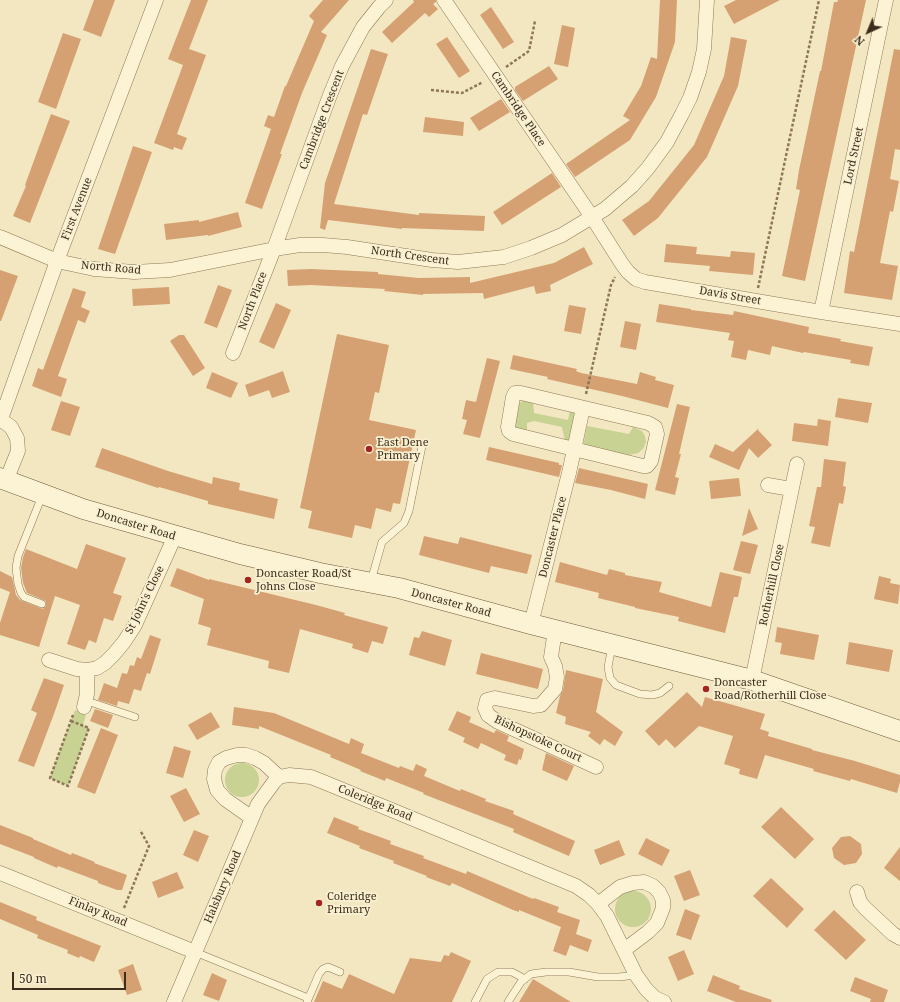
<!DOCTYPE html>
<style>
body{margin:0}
#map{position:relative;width:900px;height:1002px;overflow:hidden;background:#f3e7c1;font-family:"Noto Serif",serif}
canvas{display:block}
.north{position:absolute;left:848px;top:12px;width:40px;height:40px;-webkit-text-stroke:3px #f9f0d1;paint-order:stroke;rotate:224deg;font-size:11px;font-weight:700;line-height:16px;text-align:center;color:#3c2d1c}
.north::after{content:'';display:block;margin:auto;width:14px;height:18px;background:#3c2d1c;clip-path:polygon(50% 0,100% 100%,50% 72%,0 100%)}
.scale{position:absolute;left:12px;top:972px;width:114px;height:18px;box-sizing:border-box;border:2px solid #3c2d1c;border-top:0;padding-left:5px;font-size:12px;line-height:14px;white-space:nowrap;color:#3c2d1c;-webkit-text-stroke:3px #f9f0d1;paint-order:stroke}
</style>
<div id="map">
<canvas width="900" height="1002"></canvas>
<div class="north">N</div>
<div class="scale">50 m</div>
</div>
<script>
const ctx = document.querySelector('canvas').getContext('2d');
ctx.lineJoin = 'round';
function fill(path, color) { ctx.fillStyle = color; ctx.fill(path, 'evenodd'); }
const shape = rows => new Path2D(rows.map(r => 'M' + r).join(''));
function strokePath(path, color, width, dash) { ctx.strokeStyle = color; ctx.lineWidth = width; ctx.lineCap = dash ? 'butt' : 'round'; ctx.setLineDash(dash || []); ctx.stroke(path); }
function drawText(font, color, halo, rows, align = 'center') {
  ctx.font = font + ' "Noto Serif",serif'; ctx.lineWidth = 3.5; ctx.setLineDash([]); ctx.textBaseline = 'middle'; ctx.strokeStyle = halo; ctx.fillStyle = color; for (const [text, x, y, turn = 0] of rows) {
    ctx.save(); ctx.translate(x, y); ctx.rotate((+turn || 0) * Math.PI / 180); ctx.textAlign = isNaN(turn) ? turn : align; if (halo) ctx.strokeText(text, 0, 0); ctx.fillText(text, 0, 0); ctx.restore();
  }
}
const green = shape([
 [524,400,533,401,534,413,568,420,570,410,573,411,575,416,571,440,565,442,562,427,534,421,527,423,527,432,519,430,515,427,518,404],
 [587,426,629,434,633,427,642,431,645,436,646,442,643,449,638,453,629,455,583,446],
 [75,710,86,715,83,725,89,728,68,786,50,778],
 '225 780a17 17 0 1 1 34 0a17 17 0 1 1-34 0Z',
 '615 909a18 18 0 1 1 36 0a18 18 0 1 1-36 0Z'
]);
const building = shape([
 [94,0,115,0,101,37,83,30],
 [191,0,208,0,189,49,206,55,177,134,187,138,182,150,174,147,173,150,154,143,183,65,168,59],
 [323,0,349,0,321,32,327,35,302,93,280,154,282,154,262,209,245,203,271,129,264,126,268,115,274,117,285,86,286,86,314,21,309,16],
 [413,0,436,0,436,2,433,4,438,9,429,17,425,13,392,43,382,32,414,2],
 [660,0,677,0,675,42,656,97,630,140,575,177,566,164,630,120,623,116,641,86,651,57,657,59],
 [736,0,780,0,734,24,724,6],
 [838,0,866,0,805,281,782,276,800,190,796,189,799,170,820,71,821,71,834,2,837,2],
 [491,7,514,42,503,49,480,15],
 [562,25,575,28,568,67,554,64],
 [63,33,81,39,56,109,38,102],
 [447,37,470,71,459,78,436,44],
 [731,37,747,40,738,86,707,157,658,218,634,236,622,220,649,201,694,145,724,76],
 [371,49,388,54,367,115,363,114,334,204,419,215,419,213,485,216,484,231,402,228,402,229,328,220,325,230,320,228,325,183],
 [894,49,900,50,900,150,895,149,890,179,899,181,893,212,890,211,880,263,898,266,892,300,844,293,850,251,854,252],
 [549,66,558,79,523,101,515,90,515,87],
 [501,99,510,112,479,131,470,118],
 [51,114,70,121,30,223,13,216,26,186,25,185],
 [425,117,464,122,463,136,423,132],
 [133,146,152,152,115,254,98,249],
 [552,173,561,187,502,225,493,212],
 [238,212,242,227,208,236,208,235,166,240,164,224,199,220,199,222],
 [666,244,697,247,696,254,730,257,731,251,755,253,753,275,709,271,710,266,664,262],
 [584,247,593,264,550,285,551,291,536,294,534,286,484,299,483,293,423,294,423,295,384,291,385,289,311,285,288,286,287,270,311,269,378,272,378,274,419,278,470,277,470,283,554,263],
 [0,270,18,276,1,321,0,321],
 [218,285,232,290,217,328,204,323],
 [169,287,170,304,133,306,132,289],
 [73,288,86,292,81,307,90,311,85,323,78,320,58,376,67,379,61,397,32,386,38,368,43,370],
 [276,303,291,310,274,349,259,342],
 [659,304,691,309,691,310,733,315,734,311,809,327,808,333,841,339,840,341,873,347,869,366,850,363,851,360,804,352,803,353,772,346,770,355,748,350,746,360,731,357,734,341,728,340,730,333,656,322],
 [569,305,586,308,581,334,564,331],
 [625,321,641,324,636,350,620,347],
 [337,334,389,345,379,393,375,392,369,420,416,430,400,504,393,503,391,512,376,508,371,529,355,525,352,538,308,528,312,511,300,508],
 [179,335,184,335,205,368,193,376,170,341],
 [513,355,577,369,576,371,581,373,637,384,640,372,656,377,655,380,674,385,668,408,622,396,547,379,548,377,510,369],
 [487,358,500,361,480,438,463,434,467,420,462,419,466,400,476,402],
 [283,371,290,392,272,398,269,390,249,397,245,385],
 [212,372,238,383,231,398,206,388],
 [838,398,872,403,868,423,835,417],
 [61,401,80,407,70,436,51,430],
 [677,404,690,407,679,454,681,454,675,477,679,478,675,495,655,490],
 [818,419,831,421,828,446,792,441,794,423,817,426],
 [759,428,758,430,772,445,758,458,749,448,739,470,709,457,715,444,733,452],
 [489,447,559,463,559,465,562,465,559,477,486,460],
 [102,448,168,471,212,484,213,477,240,483,239,490,278,499,274,519,208,504,208,501,159,487,158,488,95,467],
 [824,459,846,462,843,486,846,487,843,504,839,503,830,547,811,543,815,527,809,526,817,487,821,487],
 [579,468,648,484,645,499,611,490,575,483],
 [739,478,741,496,711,499,709,481],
 [749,508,758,529,742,536],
 [424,536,458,544,460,537,532,555,527,574,491,566,489,573,419,555],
 [741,541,758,545,750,574,733,570],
 [86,544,126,558,113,593,122,596,113,621,104,618,96,643,89,640,85,650,67,644,80,605,55,596,39,647,0,635,0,623,10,592,0,588,0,571,12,577,16,595,20,600,43,609,46,606,46,601,27,593,23,583,21,568,23,557,26,549,77,569],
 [560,562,607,575,609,569,625,573,625,575,662,582,659,592,711,607,720,572,742,577,738,597,734,597,725,633,678,621,679,617,635,608,635,607,598,598,599,593,555,582],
 [177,568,209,580,209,579,316,605,345,613,344,615,388,627,383,644,372,641,368,653,352,648,353,644,300,629,289,673,268,668,269,661,207,645,211,628,198,624,204,599,170,586],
 [879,576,891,579,890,583,900,585,898,604,874,599],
 [777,627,819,635,814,660,780,654,782,643,775,642],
 [422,631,452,640,445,666,409,655,414,637,419,638],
 [150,635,161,639,150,674,147,673,141,691,134,689,129,704,118,701,117,706,98,700,104,683,117,688,122,673,127,674,130,665,134,666,137,657,141,659],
 [849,642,893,650,889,672,846,664],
 [481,653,543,669,538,689,476,674],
 [566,670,603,679,596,712,623,732,615,746,604,739,600,745,588,736,591,732,565,724,566,717,556,713,560,696,563,690],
 [44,678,64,685,55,711,34,767,18,761,37,713,31,710],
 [687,692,702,707,705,697,765,714,760,729,769,732,768,736,812,749,812,750,855,761,900,775,900,782,897,793,851,779,850,781,813,771,814,769,765,755,757,779,739,774,740,769,724,764,733,736,699,726,675,748,666,739,659,746,645,731],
 [234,707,274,713,349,744,351,738,364,744,361,753,399,768,400,766,413,771,416,764,427,769,424,776,460,791,461,789,486,799,485,801,514,811,513,814,575,841,569,856,513,832,514,829,423,794,424,793,386,778,385,781,360,771,361,770,330,757,331,755,259,726,259,729,232,725],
 [95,709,113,715,108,728,90,721],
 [457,711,471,717,469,722,494,733,496,730,509,736,507,741,524,749,521,760,519,759,517,765,504,760,506,755,481,743,478,749,463,742,465,738,448,730],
 [211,712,220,727,197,740,188,725],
 [101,728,118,735,95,794,77,787],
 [174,746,191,751,183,778,166,773],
 [546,753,574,766,567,781,542,770],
 [186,788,200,814,184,822,170,796],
 [781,807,814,839,795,859,761,827],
 [334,817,359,827,358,829,391,841,390,844,424,856,423,858,466,874,467,871,533,899,534,898,559,907,557,912,580,920,576,934,592,940,588,952,570,945,566,956,553,951,561,927,519,910,519,912,513,910,452,883,450,886,426,877,427,876,393,863,394,861,359,848,360,846,327,833],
 [0,825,33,838,33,839,71,855,72,853,95,862,94,863,127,875,122,890,117,890,98,883,98,881,58,866,57,868,34,858,34,857,0,844],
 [194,830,209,836,198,862,183,855],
 [850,836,861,844,862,854,856,863,844,865,834,858,832,848,841,837],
 [646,838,670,850,662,866,638,854],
 [619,840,625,855,600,865,594,850],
 [900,847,900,881,884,868],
 [690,870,700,895,684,901,674,876],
 [177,872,184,888,158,898,152,882],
 [771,878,804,909,787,928,753,896],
 [0,902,37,917,36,920,101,946,94,962,80,956,79,958,67,953,68,950,37,938,38,935,0,919],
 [685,909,700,915,691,940,676,935],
 [834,910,866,940,846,960,814,930],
 [684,950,694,974,678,981,668,957],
 [451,952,471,961,452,1002,314,1002,323,981,342,989,349,974,394,994,410,958,441,962,444,955,449,956],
 [133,964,142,990,127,995,118,970],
 [212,973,227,980,219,1001,203,995],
 [713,975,740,986,739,989,772,1000,771,1002,736,1002,707,991],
 [855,977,888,990,884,1002,870,1002,871,999,850,991],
 [533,979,571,1002,519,1002]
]);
const path = shape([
 [506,67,529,51,535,21],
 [431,90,462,93,483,82],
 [758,288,819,0],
 [586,394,611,285,615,277],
 [71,721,89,728,68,786,50,778,73,715],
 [124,908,149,846,140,830]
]);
const lane = shape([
 [371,581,382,542,404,523,409,511,422,446],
 [42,604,24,597,21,593,18,584,16,568,18,556,42,496],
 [612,646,608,667,610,678,616,685,640,694,652,695,660,693,669,686],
 [87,701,135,717],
 [195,952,308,998],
 [307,1002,319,974,323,969,328,967,340,972],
 [475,1002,487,979,498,972,512,972,525,979],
 [508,1002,521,982,531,974,546,972,569,972,598,977,619,977,636,975]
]);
const street = shape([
 [444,0,592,217,622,264,628,272,636,279,645,282,821,312,900,324],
 [0,237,57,261,94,269,134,272,170,270,274,249,300,245,323,245,347,247,432,260,458,262,504,257,531,248,562,235,605,209,632,186,648,168,667,142,682,114,690,98,699,72,704,49,707,0],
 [821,312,886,0],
 [233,353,274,249,330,95,342,66,363,27,379,7,386,0],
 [515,393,521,393,648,423,655,427,657,434,651,461,647,466,643,466,513,434,509,431,508,427,513,397,515,393],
 [0,419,11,427,17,438,18,451,6,481],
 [1,419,57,261,156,0],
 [768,485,791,489],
 [531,624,569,473,583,408],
 [555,630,551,657,555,666,557,677,555,689,541,705,533,706,495,698,487,700,485,708,488,715,498,722,596,767],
 [49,660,77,669,87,670,97,668,105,663,114,654,124,642,135,625,175,536],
 [752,680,797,464],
 [84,707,87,694,87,670],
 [252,818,225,799,217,790,214,779,215,770,219,762,226,758,237,755,246,755,255,758,264,763,279,777],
 [0,873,195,952],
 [857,892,860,902,865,908,893,934,900,938],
 [598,904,620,887,633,883,644,882,653,886,659,892,663,900,663,908,657,923,648,932,624,950],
 [174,1002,258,804,274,782,279,777,289,775,311,777,326,783,576,886,589,895,598,904,607,916,636,975,646,989,655,998,664,1002]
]);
const secondary = shape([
 [0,478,83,509,240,554,320,573,399,588,531,624,752,680,900,731]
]);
const markers = [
 [369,449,4,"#a4251f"],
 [248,580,4,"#a4251f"],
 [706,689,4,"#a4251f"],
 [319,903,4,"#a4251f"]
];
const streetNames = [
 ["Cambridge Place",518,109,56],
 ["Cambridge Crescent",322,120,-69],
 ["Lord Street",854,156,-78],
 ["First Avenue",77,209,-69],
 ["North Crescent",410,256,8],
 ["North Road",111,268,5],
 ["Davis Street",730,296,10],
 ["North Place",253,301,-69],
 ["Doncaster Road",136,525,17],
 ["Doncaster Place",553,537,-76],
 ["Rotherhill Close",772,585,-78],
 ["St John's Close",145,600,-64],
 ["Doncaster Road",451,603,15],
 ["Bishopstoke Court",538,739,25],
 ["Coleridge Road",375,803,22],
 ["Halsbury Road",223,887,-67],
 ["Finlay Road",98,912,22]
];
const poiNames = [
 ["East Dene",377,443],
 ["Primary",377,456],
 ["Doncaster Road/St",256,574],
 ["Johns Close",256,587],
 ["Doncaster",714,683],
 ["Road/Rotherhill Close",714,696],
 ["Coleridge",327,897],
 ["Primary",327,910]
];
fill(green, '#c7d293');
fill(building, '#d5a172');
strokePath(lane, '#8e7756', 8);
strokePath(street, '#8e7756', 15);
strokePath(secondary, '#705839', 21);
strokePath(path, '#8e7756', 2.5, [3, 2]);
strokePath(lane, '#fcf3d5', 7);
strokePath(street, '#fcf3d5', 14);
strokePath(secondary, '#fcf3d5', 20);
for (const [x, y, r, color] of markers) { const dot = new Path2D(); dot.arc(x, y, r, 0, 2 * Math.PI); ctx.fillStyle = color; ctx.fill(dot); strokePath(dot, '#f9f0d1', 1.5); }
drawText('11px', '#3c2d1c', '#f9f0d1', streetNames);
drawText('11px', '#3c2d1c', '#f9f0d1', poiNames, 'left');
</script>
